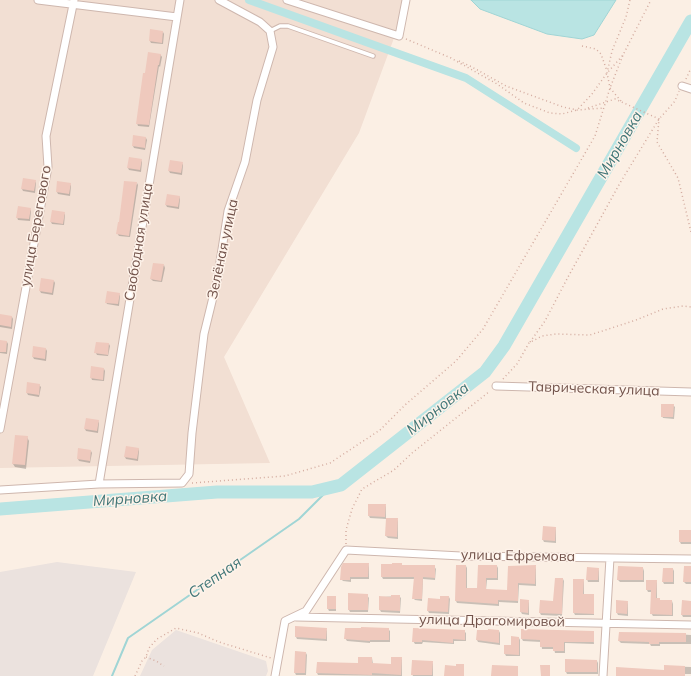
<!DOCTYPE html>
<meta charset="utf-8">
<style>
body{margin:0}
canvas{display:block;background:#fbefe4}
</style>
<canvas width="691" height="676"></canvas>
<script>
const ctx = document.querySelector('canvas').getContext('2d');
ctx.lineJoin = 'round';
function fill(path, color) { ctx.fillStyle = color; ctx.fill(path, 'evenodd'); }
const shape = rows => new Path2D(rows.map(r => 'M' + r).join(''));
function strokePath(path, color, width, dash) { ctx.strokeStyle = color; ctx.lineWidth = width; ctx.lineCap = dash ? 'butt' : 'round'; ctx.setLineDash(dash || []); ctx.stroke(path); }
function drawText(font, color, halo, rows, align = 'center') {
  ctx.font = font + ' Mulish,sans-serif'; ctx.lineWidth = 3; ctx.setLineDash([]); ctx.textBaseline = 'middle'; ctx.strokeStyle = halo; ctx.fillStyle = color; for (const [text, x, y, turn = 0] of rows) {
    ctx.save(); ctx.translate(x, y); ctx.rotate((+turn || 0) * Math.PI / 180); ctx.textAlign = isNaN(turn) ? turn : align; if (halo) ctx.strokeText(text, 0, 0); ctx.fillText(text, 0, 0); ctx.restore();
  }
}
const residential = shape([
 [0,0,408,0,359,133,224,357,270,463,0,468]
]);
const industrial = shape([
 [57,562,136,572,93,676,0,676,0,572],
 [176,630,266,661,268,671,266,676,140,676,152,650]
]);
const water = shape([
 [471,0,616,0,594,35,582,39,547,34,480,9,471,0]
]);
const shadow = shape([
 [163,32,164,34,163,44,151,43,150,41],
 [160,54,162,57,160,67,159,66,149,127,138,126,137,123],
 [134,136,146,138,147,140,145,150,134,148,133,146],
 [141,160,142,162,141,172,129,170,128,168],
 [182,163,183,165,182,175,170,173,169,171],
 [35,181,36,183,35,193,23,191,22,189],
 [137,183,138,185,130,237,119,236,117,233],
 [70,184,71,186,70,196,58,194,57,192],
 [179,196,180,199,179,209,167,207,166,205],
 [30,209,31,211,30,221,18,220,17,217],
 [64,213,65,215,64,225,52,224,51,222],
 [164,265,165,268,162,282,153,281,151,279],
 [54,281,55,283,53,295,41,293,40,291],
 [119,294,120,296,119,306,107,304,106,302],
 [0,317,12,317,13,319,12,329,0,327],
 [0,341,7,342,8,344,7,354,0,353],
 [109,344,110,346,108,356,97,355,96,353],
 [46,349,47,351,46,361,34,359,33,357],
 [104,369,105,371,104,381,92,380,91,377],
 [39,385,41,387,39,397,28,395,27,393],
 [673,405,675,407,674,419,663,418,662,416],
 [98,421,99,423,98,433,86,431,85,429],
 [27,437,29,441,26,469,15,467,13,464],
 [138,448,139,451,138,461,126,459,125,457],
 [91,451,92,453,90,463,79,461,78,459],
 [369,505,385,505,386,507,386,519,397,519,398,521,398,539,388,538,386,536,387,519,370,518,369,516],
 [555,528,556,530,556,543,544,542,543,540],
 [691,531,691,544,681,544,680,542],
 [368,564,369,567,369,579,351,579,351,582,343,581,341,579],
 [402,566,434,566,436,569,435,580,423,579,422,601,415,600,413,598,415,579,383,579,382,577],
 [466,566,467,568,467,589,478,589,479,566,497,566,498,568,498,580,487,580,486,590,508,591,535,566,536,569,536,586,519,585,518,603,499,602,499,606,457,603,456,601],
 [685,567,691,568,691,584,686,584,684,582],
 [643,568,644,571,644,582,620,582,618,580],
 [598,569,599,571,599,582,588,582,587,579],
 [673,569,674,571,674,584,664,584,663,582],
 [563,579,564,581,562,616,541,615,540,613,554,602],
 [574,580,583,580,584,582,584,595,593,595,594,597,594,615,575,615,574,613],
 [656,581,657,583,657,599,661,601,672,601,673,604,673,616,653,616,651,613,652,592,648,592,647,590],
 [367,595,369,598,368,612,350,612,349,610],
 [399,596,401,598,400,613,381,612,380,610,380,597],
 [335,597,336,599,336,611,329,611,328,609],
 [449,597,450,599,449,614,429,613,428,611,441,600],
 [528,601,529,603,529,615,522,614,521,612],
 [627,602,628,604,628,616,618,615,617,613],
 [691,602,691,617,683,617,682,615],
 [326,629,327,631,327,641,297,639,296,637],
 [388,629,390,631,390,642,370,642,370,643,347,641,345,638],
 [522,630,593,632,594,644,565,643,565,653,555,653,554,649,542,649,541,642,523,641,522,639],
 [464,631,466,633,466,641,454,641,454,644,423,642,422,644,415,644,413,641],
 [499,631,500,633,500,645,478,642,477,640],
 [659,633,691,635,691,644,660,644,660,646,651,646,650,644,621,643,619,641],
 [519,638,520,640,520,656,506,656,505,654,505,646,512,646],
 [306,653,307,655,306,675,296,675,295,673],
 [372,658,373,664,392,665,401,658,402,660,402,676,318,675,317,673,318,663,359,664],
 [597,661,598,663,598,674,567,674,566,672],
 [432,662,433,664,433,676,413,676,412,674],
 [665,666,691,667,691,674,685,674,685,676,617,676,665,671]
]);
const stream = shape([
 [112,676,128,638,299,519,330,488]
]);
const canal = shape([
 [249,0,466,78,576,148]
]);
const river = shape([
 [0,509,217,492,312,492,341,485,485,372,504,346,691,21]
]);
const building = shape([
 [150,29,163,31,162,43,149,41],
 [148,52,161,54,159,65,158,65,149,125,136,124,143,73,145,73],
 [133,135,146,137,145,148,132,146],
 [129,157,142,159,140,170,127,168],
 [170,160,183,162,181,173,168,171],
 [23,178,36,180,34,191,21,189],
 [57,181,71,183,69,194,56,192],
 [124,181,137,182,129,236,116,234,118,222,119,222],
 [167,194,180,196,178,207,165,205],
 [18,206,31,208,29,219,16,218],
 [52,210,65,212,63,224,50,222],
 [153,263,164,264,161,281,150,279],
 [41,278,54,280,52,293,39,291],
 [107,291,120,293,118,304,105,303],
 [0,314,12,316,11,327,0,325],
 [0,340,7,341,6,352,0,352],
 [96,342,109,343,108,355,94,353],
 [33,346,46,348,45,359,32,357],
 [91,366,104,368,103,380,90,378],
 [27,382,40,384,39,395,26,393],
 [661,404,674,404,673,417,661,417],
 [86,418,99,420,97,431,84,429],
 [15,435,28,436,25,465,12,464],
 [126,446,139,448,137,459,124,457],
 [78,448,91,450,90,461,77,459],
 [368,504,386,504,385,517,368,516],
 [386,518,398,518,397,537,385,536],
 [543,526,556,527,555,541,542,540],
 [679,530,691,530,691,542,679,542],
 [343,563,369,563,368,577,350,577,350,580,340,580,341,567],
 [392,563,402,563,402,565,435,565,435,578,423,577,422,599,412,599,414,577,381,577,381,564,392,564],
 [456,565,466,565,466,588,477,588,478,565,497,565,497,578,486,578,486,589,507,590,508,566,536,565,535,584,518,583,518,601,498,600,498,604,455,601],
 [618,566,643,567,643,580,617,580],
 [684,566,691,566,691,582,683,582],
 [587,567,599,568,598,580,586,580],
 [663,568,673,568,673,582,662,582],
 [555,578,563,578,562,614,539,613,540,600,553,601],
 [573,579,584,579,583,594,594,594,594,614,573,613],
 [646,580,657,580,656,598,660,598,660,600,672,600,672,615,650,614,651,590,646,590],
 [348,593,368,594,368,610,348,610],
 [391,595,400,595,400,611,379,610,379,596,391,597],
 [327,596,336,596,336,609,327,609],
 [440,596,449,596,448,612,427,611,428,598,440,599],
 [520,599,529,600,528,613,520,612],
 [616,600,628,601,627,614,616,613],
 [682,600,691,601,691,615,681,615],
 [295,626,327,628,326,639,295,637],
 [361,627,389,628,389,640,370,640,370,641,344,639,345,628,361,628],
 [413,628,465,630,465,640,453,639,453,643,422,640,422,642,412,642],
 [488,629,499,630,499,643,476,640,477,630,488,630],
 [521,629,594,631,594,642,564,642,564,651,553,651,553,647,540,647,540,640,521,639],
 [619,632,686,633,686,642,659,642,659,644,649,644,649,642,618,641],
 [511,636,519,637,519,655,504,654,504,645,511,645],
 [295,651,306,652,305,673,294,673],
 [358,657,372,657,372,663,391,664,391,657,402,657,401,675,372,673,372,675,316,673,317,662,358,663],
 [565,659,597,660,597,672,565,672],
 [412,660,433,661,432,675,411,675],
 [456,664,464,664,464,676,444,676,445,665,456,666],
 [492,665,518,666,518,676,491,676],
 [540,665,550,665,550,676,541,676],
 [664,665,685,666,685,676,616,676,616,667,664,670]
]);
const path = shape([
 [406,39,451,58,497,84,524,103,550,113,562,114,577,110,592,94,607,73,623,55,651,0],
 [582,46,596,49,601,54,607,71],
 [459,61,472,67,506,86,563,107,577,110,604,108],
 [686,79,691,68],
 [621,101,610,88,607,73,612,51,626,17,630,0],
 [588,108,615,99,659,119,657,142,678,178,691,232],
 [530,342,545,321,568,277,620,183,659,119,675,101,679,91],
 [503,379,517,364,529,343,542,336,556,334,590,335,636,320,663,309,683,306,691,307],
 [192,483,285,476,330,463,380,430,405,405,456,361,483,329,595,136,610,88,623,55],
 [346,544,346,530,352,509,362,489,394,470,412,453,490,391],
 [146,657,156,661,164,666],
 [135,676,142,661,146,657,149,648,157,639,176,628,198,633,219,642,271,658]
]);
const lane = shape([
 [270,31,280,26,288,26,373,56]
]);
const street = shape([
 [38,0,177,17],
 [287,0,399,36,406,0],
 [682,86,691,89],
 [496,386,691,392],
 [0,429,48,167,46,136,74,0],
 [99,484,180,0],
 [0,490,99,484,182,483,189,474,192,433,204,334,217,281,228,211,245,162,257,100,273,47,270,31,260,22,219,0],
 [296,617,691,625],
 [275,676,285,621,306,611,346,550,461,556,691,559],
 [603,676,610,558]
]);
const streetNames = [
 ["улица Берегового",36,226,-80],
 ["Свободная улица",139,242,-81],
 ["Зелёная улица",223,249,-78],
 ["Таврическая улица",594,389,2],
 ["улица Ефремова",518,556,1],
 ["улица Драгомировой",492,621,1]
];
const waterNames = [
 ["Мирновка",620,145,-60],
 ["Мирновка",438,409,-38],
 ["Мирновка",130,499,-4],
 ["Степная",215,578,-35]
];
fill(residential, '#f2dfd3');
fill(industrial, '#ebe2de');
fill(water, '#b9e4e3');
strokePath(water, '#a0d5d5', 1);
fill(shadow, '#0003');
strokePath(stream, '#a0d5d5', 2);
strokePath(canal, '#b9e4e3', 8);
strokePath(river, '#b9e4e3', 13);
fill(building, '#efc9bd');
strokePath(lane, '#ceb7ae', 5.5);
strokePath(street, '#ceb7ae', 9);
strokePath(path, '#d4aca0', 1.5, [1, 3]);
strokePath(lane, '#fff', 3.5);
strokePath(street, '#fff', 7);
drawText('14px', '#72534b', '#fef3ea', streetNames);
drawText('italic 15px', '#407677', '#fef3ea', waterNames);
</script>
